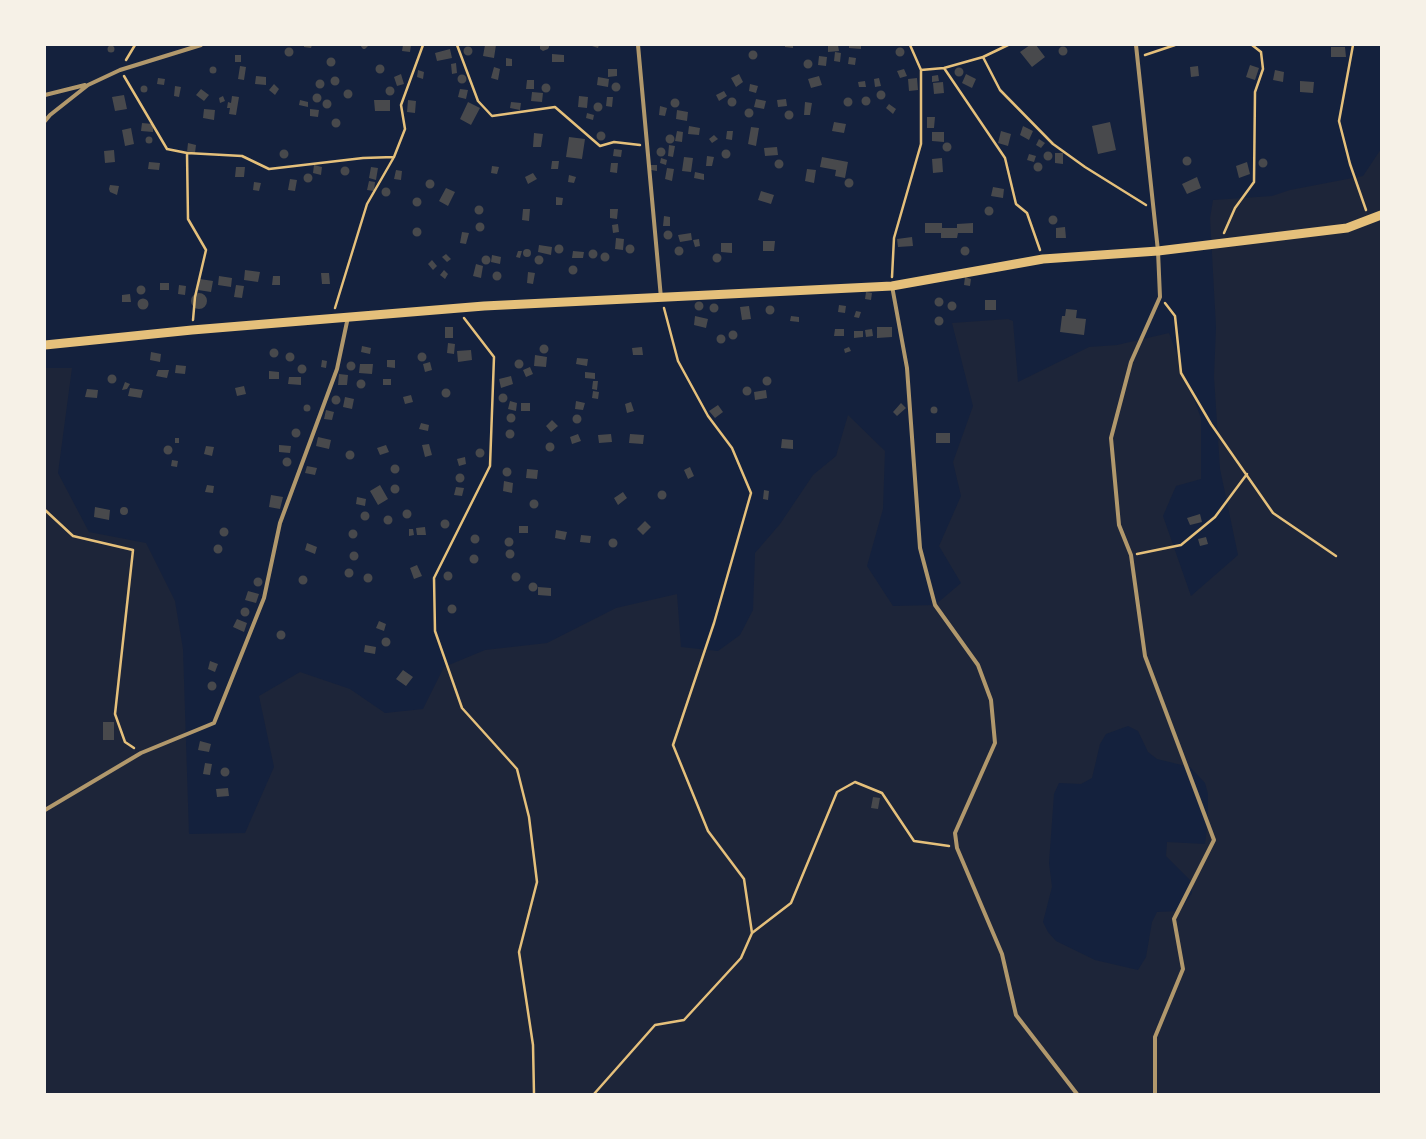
<!DOCTYPE html>
<style>
body{margin:0}
#map{position:relative;width:1426px;height:1139px;overflow:hidden;background:#14213d;font-family:"IBM Plex Serif",serif}
canvas{display:block}
.frame{position:absolute;inset:0;border:46px solid #f6f1e7;pointer-events:none}
</style>
<div id="map">
<canvas width="1426" height="1139"></canvas>
<div class="frame"></div>
</div>
<script>
const ctx = document.querySelector('canvas').getContext('2d');
ctx.lineJoin = 'round';
function fill(path, color) { ctx.fillStyle = color; ctx.fill(path, 'evenodd'); }
const shape = rows => new Path2D(rows.map(r => 'M' + r).join(''));
function strokePath(path, color, width, dash) { ctx.strokeStyle = color; ctx.lineWidth = width; ctx.lineCap = dash ? 'butt' : 'round'; ctx.setLineDash(dash || []); ctx.stroke(path); }
const green = shape([
 [1381,149,1381,1094,45,1094,45,368,72,368,58,473,89,532,146,543,175,601,183,649,189,834,245,833,274,767,259,696,300,672,350,689,385,713,423,709,444,667,485,650,547,643,616,608,677,594,681,647,718,651,740,635,753,610,755,553,780,524,813,475,836,456,848,415,885,451,883,509,867,566,893,606,935,605,961,583,939,546,961,496,953,462,973,406,952,323,1008,319,1013,321,1018,382,1089,347,1117,345,1169,333,1201,418,1201,479,1176,486,1163,516,1191,596,1238,555,1220,469,1214,377,1216,327,1210,218,1213,200,1272,196,1290,190,1363,176],
 [1128,726,1138,731,1148,752,1157,759,1190,767,1205,783,1208,794,1208,819,1205,844,1167,842,1166,856,1192,882,1192,893,1180,911,1157,912,1152,922,1146,957,1138,970,1095,960,1056,941,1048,932,1043,922,1052,887,1049,863,1054,794,1059,783,1081,784,1092,778,1100,744,1106,734]
]);
const building = shape([
 [304,45,312,45,311,48,304,47],
 [360,45,369,45,365,49,363,49],
 [403,45,411,45,410,52,402,51],
 [485,45,496,45,494,58,483,56],
 [540,45,549,45,549,47,548,49,543,51,540,49],
 [589,45,599,45,598,48],
 [785,45,793,45,793,48,785,47],
 [828,45,838,45,839,51,828,52],
 [849,45,861,45,861,49,849,48],
 [1030,45,1036,45,1045,57,1032,67,1020,52],
 '107.5 49a3.5 3.5 0 1 1 7 0a3.5 3.5 0 1 1-7 0Z',
 '463.5 51a4.5 4.5 0 1 1 9 0a4.5 4.5 0 1 1-9 0Z',
 '1058.5 51a4.5 4.5 0 1 1 9 0a4.5 4.5 0 1 1-9 0Z',
 [1331,47,1345,47,1346,57,1331,57],
 '895.5 52a4.5 4.5 0 1 1 9 0a4.5 4.5 0 1 1-9 0Z',
 '284.5 52a4.5 4.5 0 1 1 9 0a4.5 4.5 0 1 1-9 0Z',
 [450,49,452,58,437,61,435,53],
 '748.5 55a4.5 4.5 0 1 1 9 0a4.5 4.5 0 1 1-9 0Z',
 [835,52,841,53,840,62,834,61],
 [552,54,564,55,564,62,552,62],
 [235,55,241,55,241,62,235,62],
 [819,56,827,57,826,66,818,65],
 [849,57,856,58,855,65,848,64],
 '326.5 62a4.5 4.5 0 1 1 9 0a4.5 4.5 0 1 1-9 0Z',
 [506,58,512,59,512,66,506,66],
 '803.5 64a4.5 4.5 0 1 1 9 0a4.5 4.5 0 1 1-9 0Z',
 [456,63,457,73,452,74,451,64],
 '375.5 69a4.5 4.5 0 1 1 9 0a4.5 4.5 0 1 1-9 0Z',
 [1250,65,1259,68,1255,80,1246,77],
 [240,66,246,67,244,80,238,79],
 [1198,66,1199,76,1191,77,1190,67],
 '209.5 70a3.5 3.5 0 1 1 7 0a3.5 3.5 0 1 1-7 0Z',
 [494,67,500,69,498,80,491,78],
 '954.5 72a4.5 4.5 0 1 1 9 0a4.5 4.5 0 1 1-9 0Z',
 [608,69,617,69,617,76,608,77],
 [904,69,907,76,900,78,897,71],
 [418,70,424,72,423,79,417,77],
 [1275,70,1284,72,1283,82,1273,80],
 [401,74,404,84,397,86,394,77],
 [739,74,743,82,736,87,731,78],
 [966,74,976,79,972,88,962,83],
 '457.5 79a4.5 4.5 0 1 1 9 0a4.5 4.5 0 1 1-9 0Z',
 [938,75,939,81,932,82,932,76],
 [256,76,266,77,266,85,255,84],
 [819,76,822,85,811,88,808,79],
 '330.5 81a4.5 4.5 0 1 1 9 0a4.5 4.5 0 1 1-9 0Z',
 [598,77,609,79,608,87,597,85],
 [158,78,165,79,164,85,157,84],
 [879,78,881,86,875,87,874,79],
 [917,78,918,90,909,91,908,79],
 '315.5 84a4.5 4.5 0 1 1 9 0a4.5 4.5 0 1 1-9 0Z',
 [527,80,534,80,534,89,526,89],
 [865,81,866,87,859,87,858,82],
 [1300,81,1314,82,1313,93,1300,92],
 [943,82,944,93,934,94,933,83],
 '611.5 87a4.5 4.5 0 1 1 9 0a4.5 4.5 0 1 1-9 0Z',
 '541.5 88a4.5 4.5 0 1 1 9 0a4.5 4.5 0 1 1-9 0Z',
 [274,84,279,89,275,95,269,90],
 [750,84,758,86,756,93,749,91],
 '140.5 89a3.5 3.5 0 1 1 7 0a3.5 3.5 0 1 1-7 0Z',
 [175,86,181,87,179,97,174,96],
 '385.5 91a4.5 4.5 0 1 1 9 0a4.5 4.5 0 1 1-9 0Z',
 [201,89,209,95,204,101,196,95],
 [460,89,468,90,466,99,458,97],
 '343.5 94a4.5 4.5 0 1 1 9 0a4.5 4.5 0 1 1-9 0Z',
 '876.5 95a4.5 4.5 0 1 1 9 0a4.5 4.5 0 1 1-9 0Z',
 [724,91,727,96,719,101,716,95],
 [532,92,543,93,542,102,531,101],
 '312.5 98a4.5 4.5 0 1 1 9 0a4.5 4.5 0 1 1-9 0Z',
 [124,95,127,109,115,111,112,97],
 [223,96,225,101,220,103,219,98],
 [232,96,239,97,236,115,229,114,230,108,227,108,228,102,231,103],
 [579,96,588,97,587,108,578,107],
 '861.5 101a4.5 4.5 0 1 1 9 0a4.5 4.5 0 1 1-9 0Z',
 [607,97,613,97,612,107,606,106],
 '843.5 102a4.5 4.5 0 1 1 9 0a4.5 4.5 0 1 1-9 0Z',
 '727.5 102a4.5 4.5 0 1 1 9 0a4.5 4.5 0 1 1-9 0Z',
 '670.5 103a4.5 4.5 0 1 1 9 0a4.5 4.5 0 1 1-9 0Z',
 [756,99,766,101,764,109,754,107],
 [786,99,787,106,778,107,777,100],
 '322.5 104a4.5 4.5 0 1 1 9 0a4.5 4.5 0 1 1-9 0Z',
 [300,100,308,102,308,107,299,105],
 [374,100,390,100,390,111,375,111],
 [408,100,416,101,415,113,407,112],
 [468,102,480,108,471,125,460,119],
 [511,102,521,103,520,110,510,108],
 [805,102,812,103,810,115,804,115],
 '593.5 107a4.5 4.5 0 1 1 9 0a4.5 4.5 0 1 1-9 0Z',
 [889,104,896,109,893,114,886,108],
 [660,106,667,108,665,116,659,115],
 '744.5 113a4.5 4.5 0 1 1 9 0a4.5 4.5 0 1 1-9 0Z',
 [204,109,215,110,214,120,203,118],
 [310,109,319,110,318,117,310,116],
 [677,110,688,112,687,121,676,119],
 '784.5 115a4.5 4.5 0 1 1 9 0a4.5 4.5 0 1 1-9 0Z',
 [587,113,594,115,593,120,586,118],
 [927,117,935,117,934,128,927,128],
 '331.5 123a4.5 4.5 0 1 1 9 0a4.5 4.5 0 1 1-9 0Z',
 [834,122,846,124,844,133,832,131],
 [1110,122,1116,150,1098,154,1092,126],
 [142,123,153,124,153,132,141,131],
 [689,126,700,128,699,135,688,134],
 [1023,126,1033,131,1029,140,1020,135],
 [751,127,759,128,756,146,748,144],
 [131,128,134,144,125,146,122,130],
 [677,131,683,132,682,142,675,141],
 [727,131,733,131,732,140,726,139],
 [1001,131,1011,134,1008,146,998,143],
 '596.5 136a4.5 4.5 0 1 1 9 0a4.5 4.5 0 1 1-9 0Z',
 [932,132,944,132,944,142,932,141],
 [534,133,543,134,541,147,533,147],
 '665.5 139a4.5 4.5 0 1 1 9 0a4.5 4.5 0 1 1-9 0Z',
 [714,135,718,139,712,143,709,139],
 '145.5 140a3.5 3.5 0 1 1 7 0a3.5 3.5 0 1 1-7 0Z',
 [569,137,585,139,582,159,566,157],
 [1039,139,1045,143,1041,148,1036,145],
 '942.5 147a4.5 4.5 0 1 1 9 0a4.5 4.5 0 1 1-9 0Z',
 [188,143,196,145,195,153,187,152],
 [669,145,675,146,673,157,668,156],
 [777,147,778,155,765,156,764,148],
 '656.5 152a4.5 4.5 0 1 1 9 0a4.5 4.5 0 1 1-9 0Z',
 [614,149,622,150,621,157,613,156],
 '279.5 154a4.5 4.5 0 1 1 9 0a4.5 4.5 0 1 1-9 0Z',
 '721.5 154a4.5 4.5 0 1 1 9 0a4.5 4.5 0 1 1-9 0Z',
 [114,150,115,162,105,163,104,151],
 '1043.5 156a4.5 4.5 0 1 1 9 0a4.5 4.5 0 1 1-9 0Z',
 [1055,153,1063,153,1063,164,1055,163],
 [1029,154,1036,156,1034,162,1027,160],
 [707,156,714,157,712,166,706,166],
 '1182.5 161a4.5 4.5 0 1 1 9 0a4.5 4.5 0 1 1-9 0Z',
 [684,157,693,158,691,172,682,171],
 [822,157,848,162,845,178,835,176,836,170,820,167],
 [661,158,667,160,666,165,660,163],
 [942,158,943,172,933,173,932,159],
 '1258.5 163a4.5 4.5 0 1 1 9 0a4.5 4.5 0 1 1-9 0Z',
 '774.5 164a4.5 4.5 0 1 1 9 0a4.5 4.5 0 1 1-9 0Z',
 [552,161,559,161,558,169,551,169],
 [149,162,160,163,159,170,148,169],
 [1247,162,1250,174,1239,178,1236,166],
 '1033.5 167a4.5 4.5 0 1 1 9 0a4.5 4.5 0 1 1-9 0Z',
 [611,163,618,163,617,173,610,172],
 [314,165,322,167,321,175,313,173],
 [651,165,657,165,657,171,651,170],
 [492,166,499,167,497,174,491,173],
 '340.5 171a4.5 4.5 0 1 1 9 0a4.5 4.5 0 1 1-9 0Z',
 [236,167,245,167,244,177,235,177],
 [371,167,378,168,376,180,369,178],
 [667,168,674,169,672,181,665,179],
 [807,169,816,170,814,183,805,181],
 [396,170,402,171,401,180,394,179],
 [695,172,704,174,704,180,694,178],
 [533,173,537,179,528,184,525,177],
 '303.5 178a4.5 4.5 0 1 1 9 0a4.5 4.5 0 1 1-9 0Z',
 [569,175,576,177,574,183,568,182],
 [1197,177,1201,188,1187,194,1182,184],
 '844.5 183a4.5 4.5 0 1 1 9 0a4.5 4.5 0 1 1-9 0Z',
 [290,179,297,180,295,191,288,190],
 '425.5 184a4.5 4.5 0 1 1 9 0a4.5 4.5 0 1 1-9 0Z',
 [369,181,375,182,374,191,367,190],
 [254,182,261,183,259,191,253,190],
 [110,185,119,186,117,195,110,192,109,189],
 [993,187,1004,189,1003,198,991,196],
 '381.5 192a4.5 4.5 0 1 1 9 0a4.5 4.5 0 1 1-9 0Z',
 [446,188,455,192,448,206,439,201],
 [761,191,774,195,771,204,758,200],
 [556,197,563,198,562,205,556,205],
 '412.5 202a4.5 4.5 0 1 1 9 0a4.5 4.5 0 1 1-9 0Z',
 '474.5 210a4.5 4.5 0 1 1 9 0a4.5 4.5 0 1 1-9 0Z',
 '984.5 211a4.5 4.5 0 1 1 9 0a4.5 4.5 0 1 1-9 0Z',
 [523,209,530,209,529,221,522,220],
 [610,209,618,209,617,219,610,218],
 '1048.5 220a4.5 4.5 0 1 1 9 0a4.5 4.5 0 1 1-9 0Z',
 [664,216,670,217,670,226,663,226],
 '475.5 227a4.5 4.5 0 1 1 9 0a4.5 4.5 0 1 1-9 0Z',
 [925,223,942,223,942,228,957,228,957,224,973,223,973,233,958,233,957,238,941,238,941,233,925,233],
 [618,224,619,232,613,233,612,225],
 [1065,227,1066,238,1056,238,1056,228],
 '412.5 232a4.5 4.5 0 1 1 9 0a4.5 4.5 0 1 1-9 0Z',
 '663.5 235a4.5 4.5 0 1 1 9 0a4.5 4.5 0 1 1-9 0Z',
 [462,232,469,233,466,244,460,243],
 [691,233,692,240,680,242,678,235],
 [912,237,913,246,898,247,897,239],
 [616,238,624,239,623,250,615,249],
 [699,239,700,246,695,247,693,240],
 [763,241,775,241,774,251,763,251],
 [721,243,732,243,732,253,721,252],
 '625.5 249a4.5 4.5 0 1 1 9 0a4.5 4.5 0 1 1-9 0Z',
 '554.5 249a4.5 4.5 0 1 1 9 0a4.5 4.5 0 1 1-9 0Z',
 [539,245,552,247,551,255,538,252],
 '674.5 251a4.5 4.5 0 1 1 9 0a4.5 4.5 0 1 1-9 0Z',
 '960.5 251a4.5 4.5 0 1 1 9 0a4.5 4.5 0 1 1-9 0Z',
 '523 253a4 4 0 1 1 8 0a4 4 0 1 1-8 0Z',
 '588.5 254a4.5 4.5 0 1 1 9 0a4.5 4.5 0 1 1-9 0Z',
 [518,251,522,251,520,258,516,257],
 [573,251,584,252,583,258,572,258],
 '600.5 257a4.5 4.5 0 1 1 9 0a4.5 4.5 0 1 1-9 0Z',
 '712.5 258a4.5 4.5 0 1 1 9 0a4.5 4.5 0 1 1-9 0Z',
 [446,254,451,259,447,262,442,257],
 [492,255,501,257,500,264,491,262],
 '534.5 260a4.5 4.5 0 1 1 9 0a4.5 4.5 0 1 1-9 0Z',
 '481.5 260a4.5 4.5 0 1 1 9 0a4.5 4.5 0 1 1-9 0Z',
 [432,260,437,266,433,270,428,264],
 [476,264,483,266,481,278,473,276],
 '568.5 270a4.5 4.5 0 1 1 9 0a4.5 4.5 0 1 1-9 0Z',
 [245,270,260,272,258,282,244,280],
 [444,270,448,274,445,279,440,275],
 '492.5 276a4.5 4.5 0 1 1 9 0a4.5 4.5 0 1 1-9 0Z',
 [528,272,535,273,533,284,527,283],
 [321,273,329,273,330,284,322,284],
 [219,276,232,278,231,287,218,285],
 [273,276,280,276,280,285,272,285],
 [965,277,971,279,970,286,964,285],
 [200,279,213,281,211,292,198,290],
 [160,283,169,283,169,290,160,290],
 [179,285,186,286,185,295,178,294],
 [236,285,244,286,242,298,234,297],
 '136.5 290a4.5 4.5 0 1 1 9 0a4.5 4.5 0 1 1-9 0Z',
 [866,292,872,293,871,300,865,299],
 '191 301a8 8 0 1 1 16 0a8 8 0 1 1-16 0Z',
 [130,294,131,302,122,302,122,295],
 '934.5 302a4.5 4.5 0 1 1 9 0a4.5 4.5 0 1 1-9 0Z',
 '137.5 304a5.5 5.5 0 1 1 11 0a5.5 5.5 0 1 1-11 0Z',
 [985,300,996,300,996,310,985,310],
 '947.5 306a4.5 4.5 0 1 1 9 0a4.5 4.5 0 1 1-9 0Z',
 '694.5 306a4.5 4.5 0 1 1 9 0a4.5 4.5 0 1 1-9 0Z',
 '709.5 308a4.5 4.5 0 1 1 9 0a4.5 4.5 0 1 1-9 0Z',
 [839,305,846,306,845,313,838,312],
 '765.5 310a4.5 4.5 0 1 1 9 0a4.5 4.5 0 1 1-9 0Z',
 [749,306,751,319,742,320,740,307],
 [1066,309,1077,310,1076,318,1086,319,1084,335,1060,332,1062,316,1065,316],
 [856,311,861,312,859,318,854,317],
 [695,316,708,319,706,328,694,325],
 [791,316,799,317,799,322,790,321],
 '934.5 321a4.5 4.5 0 1 1 9 0a4.5 4.5 0 1 1-9 0Z',
 [445,327,453,327,453,338,445,338],
 [877,327,892,327,892,337,877,338],
 [835,329,844,329,844,336,834,336],
 [872,329,873,336,866,337,865,330],
 '728.5 335a4.5 4.5 0 1 1 9 0a4.5 4.5 0 1 1-9 0Z',
 [854,331,863,331,863,337,854,338],
 '716.5 339a4.5 4.5 0 1 1 9 0a4.5 4.5 0 1 1-9 0Z',
 [448,343,455,344,454,354,447,353],
 '539.5 349a4.5 4.5 0 1 1 9 0a4.5 4.5 0 1 1-9 0Z',
 [362,346,371,348,370,354,361,352],
 [642,347,643,355,633,355,632,348],
 [849,347,851,351,845,353,844,349],
 '269.5 353a4.5 4.5 0 1 1 9 0a4.5 4.5 0 1 1-9 0Z',
 [471,350,472,360,458,362,457,351],
 [151,352,161,354,160,362,150,360],
 '285.5 357a4.5 4.5 0 1 1 9 0a4.5 4.5 0 1 1-9 0Z',
 '417.5 357a4.5 4.5 0 1 1 9 0a4.5 4.5 0 1 1-9 0Z',
 [535,355,547,357,546,367,534,366],
 [577,358,588,359,587,366,576,364],
 '514.5 364a4.5 4.5 0 1 1 9 0a4.5 4.5 0 1 1-9 0Z',
 [322,360,327,361,326,368,321,367],
 [387,360,395,360,395,368,387,367],
 '346.5 366a4.5 4.5 0 1 1 9 0a4.5 4.5 0 1 1-9 0Z',
 [430,362,432,370,425,372,423,364],
 [360,364,373,364,372,374,359,373],
 '297.5 369a4.5 4.5 0 1 1 9 0a4.5 4.5 0 1 1-9 0Z',
 [176,365,186,366,185,374,175,373],
 [530,367,533,374,526,377,523,370],
 [158,370,169,370,167,378,156,376],
 [269,371,279,372,279,379,269,379],
 [585,372,595,373,595,379,585,378],
 [339,374,348,375,347,385,338,385],
 '107.5 379a4.5 4.5 0 1 1 9 0a4.5 4.5 0 1 1-9 0Z',
 [511,376,513,384,501,388,499,379],
 '762.5 381a4.5 4.5 0 1 1 9 0a4.5 4.5 0 1 1-9 0Z',
 [289,377,301,377,301,385,288,384],
 [383,379,391,379,391,385,383,385],
 '356.5 384a4.5 4.5 0 1 1 9 0a4.5 4.5 0 1 1-9 0Z',
 [593,381,598,381,597,390,592,389],
 [125,382,130,384,127,389,122,390],
 [244,386,246,394,237,396,235,388],
 '742.5 391a4.5 4.5 0 1 1 9 0a4.5 4.5 0 1 1-9 0Z',
 [130,388,143,390,141,398,128,396],
 '441.5 393a4.5 4.5 0 1 1 9 0a4.5 4.5 0 1 1-9 0Z',
 [87,389,98,390,97,398,85,397],
 [766,390,767,398,755,400,754,392],
 [593,391,599,392,598,399,592,398],
 '498.5 398a4.5 4.5 0 1 1 9 0a4.5 4.5 0 1 1-9 0Z',
 [411,395,413,402,405,404,403,397],
 '331.5 400a4.5 4.5 0 1 1 9 0a4.5 4.5 0 1 1-9 0Z',
 [345,397,354,399,352,409,343,407],
 [510,401,517,403,516,411,508,409],
 [576,401,585,403,583,410,575,409],
 [631,402,634,411,627,413,625,404],
 [521,403,530,403,530,411,521,411],
 [901,403,906,408,897,416,893,412],
 '303.5 408a3.5 3.5 0 1 1 7 0a3.5 3.5 0 1 1-7 0Z',
 [718,405,723,412,715,418,709,411],
 '930.5 410a3.5 3.5 0 1 1 7 0a3.5 3.5 0 1 1-7 0Z',
 [326,410,334,412,332,420,324,419],
 '506.5 418a4.5 4.5 0 1 1 9 0a4.5 4.5 0 1 1-9 0Z',
 '572.5 419a4.5 4.5 0 1 1 9 0a4.5 4.5 0 1 1-9 0Z',
 [552,420,558,426,551,432,546,426],
 [421,423,429,425,428,431,419,429],
 '291.5 433a4.5 4.5 0 1 1 9 0a4.5 4.5 0 1 1-9 0Z',
 '505.5 434a4.5 4.5 0 1 1 9 0a4.5 4.5 0 1 1-9 0Z',
 [936,433,950,433,950,443,936,443],
 [578,434,581,441,572,444,570,437],
 [611,434,612,442,599,443,598,435],
 [630,434,644,435,643,444,629,443],
 [318,437,331,440,329,449,316,446],
 [175,438,179,438,179,443,175,443],
 [782,439,793,440,793,449,781,448],
 '545.5 447a4.5 4.5 0 1 1 9 0a4.5 4.5 0 1 1-9 0Z',
 [429,444,432,455,425,457,422,445],
 [279,445,291,446,290,453,279,452],
 [386,445,389,452,380,455,377,448],
 '163.5 450a4.5 4.5 0 1 1 9 0a4.5 4.5 0 1 1-9 0Z',
 [206,446,214,447,212,456,204,454],
 '475.5 453a4.5 4.5 0 1 1 9 0a4.5 4.5 0 1 1-9 0Z',
 '345.5 455a4.5 4.5 0 1 1 9 0a4.5 4.5 0 1 1-9 0Z',
 [465,457,466,464,459,466,457,459],
 '282.5 462a4.5 4.5 0 1 1 9 0a4.5 4.5 0 1 1-9 0Z',
 [172,460,178,461,177,467,171,466],
 '390.5 469a4.5 4.5 0 1 1 9 0a4.5 4.5 0 1 1-9 0Z',
 [307,466,317,468,315,475,305,473],
 [690,467,694,476,688,479,684,470],
 '502.5 472a4.5 4.5 0 1 1 9 0a4.5 4.5 0 1 1-9 0Z',
 [527,469,538,470,537,479,526,478],
 '455.5 478a4.5 4.5 0 1 1 9 0a4.5 4.5 0 1 1-9 0Z',
 [504,481,513,483,512,493,503,491],
 '390.5 489a4.5 4.5 0 1 1 9 0a4.5 4.5 0 1 1-9 0Z',
 [207,485,214,486,213,493,205,492],
 [380,485,388,499,378,505,370,491],
 [456,487,464,488,462,496,454,495],
 [764,490,769,491,768,500,763,499],
 '657.5 495a4.5 4.5 0 1 1 9 0a4.5 4.5 0 1 1-9 0Z',
 [623,492,627,498,618,505,614,498],
 [271,495,283,497,280,509,269,507],
 [357,497,366,499,365,506,356,504],
 '529.5 504a4.5 4.5 0 1 1 9 0a4.5 4.5 0 1 1-9 0Z',
 '120 511a4 4 0 1 1 8 0a4 4 0 1 1-8 0Z',
 [95,507,110,510,109,520,94,517],
 '402.5 514a4.5 4.5 0 1 1 9 0a4.5 4.5 0 1 1-9 0Z',
 '360.5 516a4.5 4.5 0 1 1 9 0a4.5 4.5 0 1 1-9 0Z',
 [1200,514,1202,522,1190,525,1187,518],
 '383.5 520a4.5 4.5 0 1 1 9 0a4.5 4.5 0 1 1-9 0Z',
 '440.5 524a4.5 4.5 0 1 1 9 0a4.5 4.5 0 1 1-9 0Z',
 [645,521,651,527,643,535,637,529],
 [519,526,528,526,528,533,519,533],
 [425,527,426,535,417,535,416,528],
 '219.5 532a4.5 4.5 0 1 1 9 0a4.5 4.5 0 1 1-9 0Z',
 [409,529,413,529,414,535,409,536],
 '348.5 534a4.5 4.5 0 1 1 9 0a4.5 4.5 0 1 1-9 0Z',
 [556,530,567,532,565,540,555,538],
 '470.5 539a4.5 4.5 0 1 1 9 0a4.5 4.5 0 1 1-9 0Z',
 [581,535,591,536,590,543,580,542],
 [1206,537,1208,544,1200,546,1198,539],
 '504.5 542a4.5 4.5 0 1 1 9 0a4.5 4.5 0 1 1-9 0Z',
 '608.5 543a4.5 4.5 0 1 1 9 0a4.5 4.5 0 1 1-9 0Z',
 [307,543,317,547,315,554,305,550],
 '213.5 549a4.5 4.5 0 1 1 9 0a4.5 4.5 0 1 1-9 0Z',
 '505.5 554a4.5 4.5 0 1 1 9 0a4.5 4.5 0 1 1-9 0Z',
 '349.5 556a4.5 4.5 0 1 1 9 0a4.5 4.5 0 1 1-9 0Z',
 '469.5 559a4.5 4.5 0 1 1 9 0a4.5 4.5 0 1 1-9 0Z',
 [417,565,422,576,414,579,410,568],
 '344.5 573a4.5 4.5 0 1 1 9 0a4.5 4.5 0 1 1-9 0Z',
 '443.5 576a4.5 4.5 0 1 1 9 0a4.5 4.5 0 1 1-9 0Z',
 '511.5 577a4.5 4.5 0 1 1 9 0a4.5 4.5 0 1 1-9 0Z',
 '363.5 578a4.5 4.5 0 1 1 9 0a4.5 4.5 0 1 1-9 0Z',
 '298.5 580a4.5 4.5 0 1 1 9 0a4.5 4.5 0 1 1-9 0Z',
 '253.5 582a4.5 4.5 0 1 1 9 0a4.5 4.5 0 1 1-9 0Z',
 '528.5 587a4.5 4.5 0 1 1 9 0a4.5 4.5 0 1 1-9 0Z',
 [538,587,551,588,551,596,538,595],
 [248,591,259,594,256,603,245,600],
 '447.5 609a4.5 4.5 0 1 1 9 0a4.5 4.5 0 1 1-9 0Z',
 '240.5 612a4.5 4.5 0 1 1 9 0a4.5 4.5 0 1 1-9 0Z',
 [237,619,247,623,244,632,233,627],
 [379,621,386,624,384,631,376,628],
 '276.5 635a4.5 4.5 0 1 1 9 0a4.5 4.5 0 1 1-9 0Z',
 '381.5 642a4.5 4.5 0 1 1 9 0a4.5 4.5 0 1 1-9 0Z',
 [365,645,376,647,375,654,364,652],
 [210,661,218,664,215,672,208,669],
 [403,670,413,677,406,686,396,679],
 '207.5 686a4.5 4.5 0 1 1 9 0a4.5 4.5 0 1 1-9 0Z',
 [103,722,114,722,114,740,103,740],
 [200,741,211,744,209,752,198,750],
 [205,763,212,764,210,775,203,774],
 '220.5 772a4.5 4.5 0 1 1 9 0a4.5 4.5 0 1 1-9 0Z',
 [228,788,229,796,217,797,216,789],
 [873,797,880,798,878,809,871,808]
]);
const path = shape([
 [457,45,478,101,492,116,555,107,600,146,614,142,640,145],
 [1353,45,1339,121,1350,164,1366,210],
 [1145,55,1175,45],
 [983,57,1008,45],
 [126,60,135,45],
 [944,68,1005,158,1016,204,1027,213,1040,250],
 [921,70,944,68,983,57,1000,90,1053,144,1085,167,1146,205],
 [124,76,167,149,187,153,242,156,269,169,363,158,394,157],
 [187,153,188,219,206,250,195,297,193,320],
 [1224,233,1235,208,1254,182,1255,92,1263,69,1261,52,1252,45],
 [892,277,894,238,921,144,921,70,910,45],
 [1165,303,1175,316,1181,373,1211,424,1273,513,1336,556],
 [335,308,367,204,394,157,405,129,401,105,423,45],
 [664,308,678,361,708,416,732,448,751,493,714,623,673,745,708,831,744,879,752,933],
 [464,318,494,357,490,466,434,578,435,631,462,708,517,769,529,817,537,882,519,952,533,1045,534,1094],
 [45,510,73,536,133,550,115,714,125,742,134,748],
 [1137,554,1181,545,1215,517,1247,474],
 [594,1094,655,1025,684,1020,741,958,752,933,791,903,837,792,855,782,882,793,914,841,949,846]
]);
const minor = shape([
 [638,45,661,298],
 [1136,45,1158,251,1160,297,1131,362,1111,438,1119,525,1131,555,1145,656,1214,840,1174,919,1183,969,1155,1037,1155,1094],
 [45,95,85,85],
 [45,121,50,115,88,85,120,70,201,45],
 [892,286,907,368,920,548,935,605,978,665,991,700,995,743,955,833,957,848,1002,954,1016,1015,1077,1094],
 [45,810,141,753,214,723,264,598,280,523,337,369,348,317]
]);
const primary = shape([
 [45,345,192,330,484,306,892,286,1043,259,1158,251,1347,228,1381,215]
]);
fill(green, '#1d2539');
fill(building, '#48494c');
strokePath(path, '#e5c07b', 2.5);
strokePath(minor, '#b1986c', 4);
strokePath(primary, '#e5c07b', 9);
</script>
